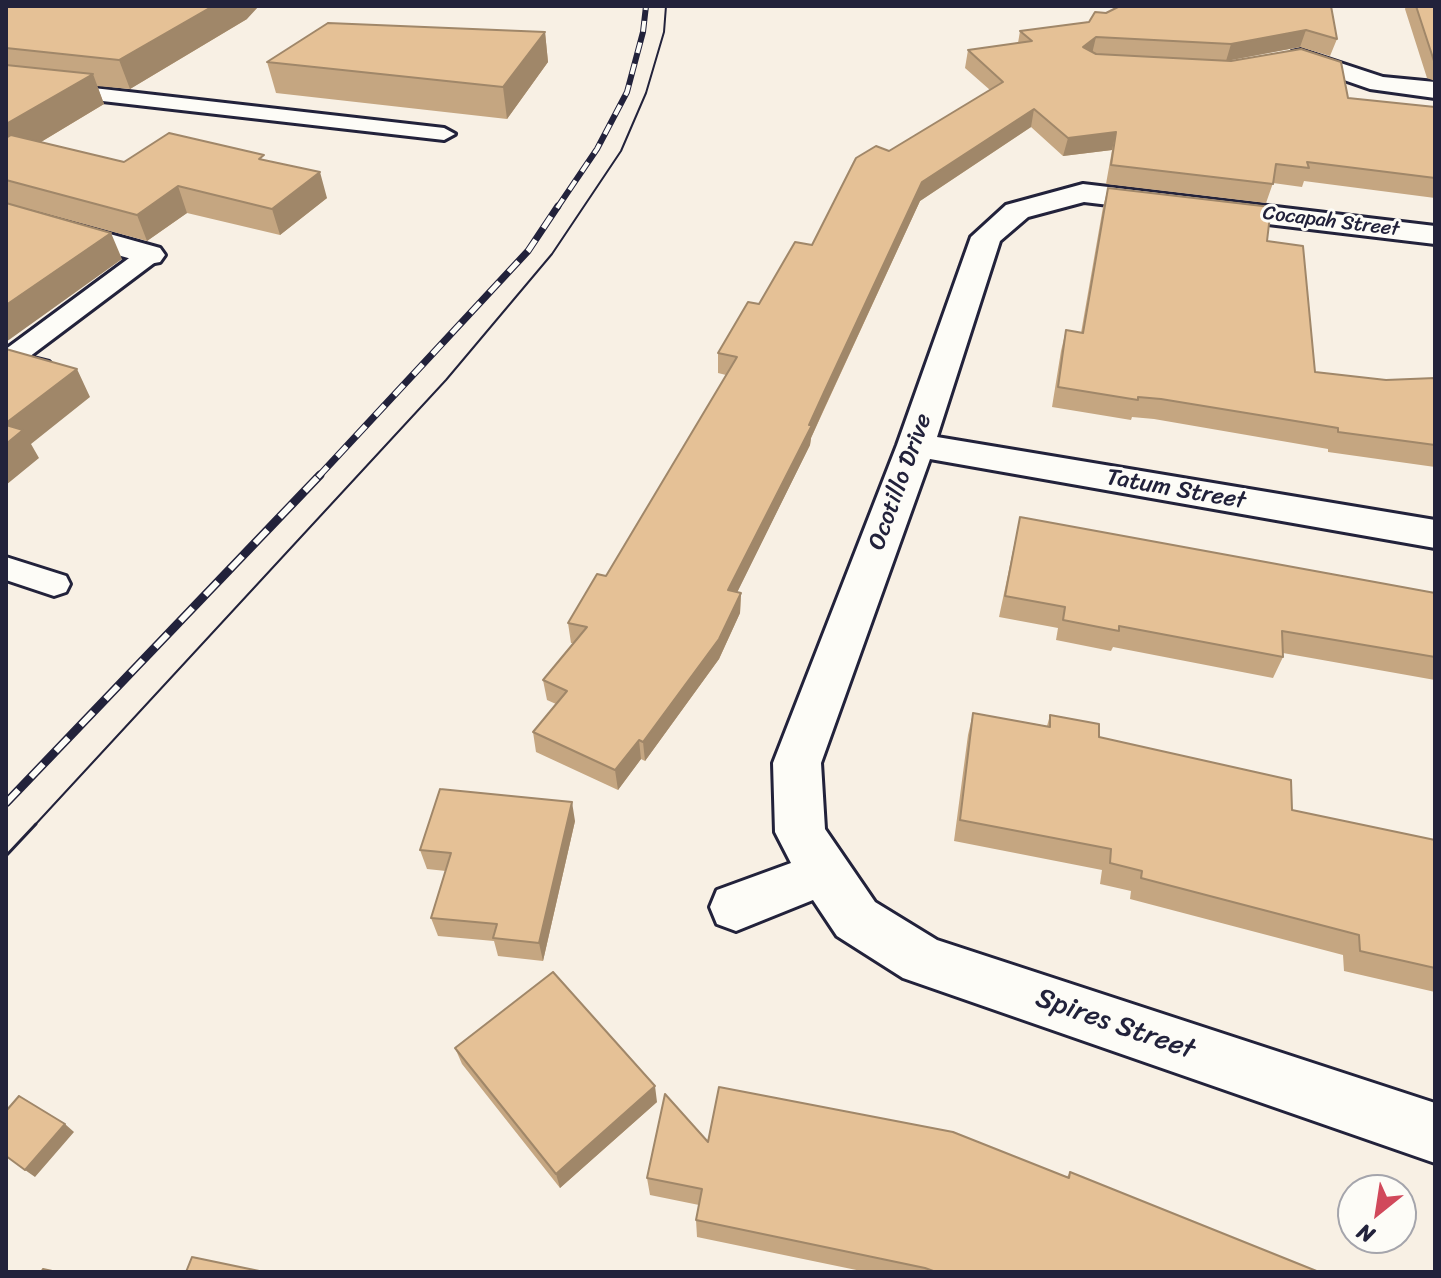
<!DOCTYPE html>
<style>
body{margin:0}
#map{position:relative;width:1441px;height:1278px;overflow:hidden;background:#f8f0e4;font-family:Sriracha,sans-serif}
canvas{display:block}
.frame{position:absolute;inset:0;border:8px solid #22223b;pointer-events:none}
.north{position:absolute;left:1337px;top:1174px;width:80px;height:80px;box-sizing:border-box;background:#fdfcf7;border:2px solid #a5a5ac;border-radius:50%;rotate:210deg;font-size:22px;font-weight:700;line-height:32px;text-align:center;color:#22223b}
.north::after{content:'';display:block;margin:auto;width:28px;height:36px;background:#d1495b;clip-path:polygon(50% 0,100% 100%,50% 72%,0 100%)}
</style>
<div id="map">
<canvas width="1441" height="1278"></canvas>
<div class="frame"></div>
<div class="north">N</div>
</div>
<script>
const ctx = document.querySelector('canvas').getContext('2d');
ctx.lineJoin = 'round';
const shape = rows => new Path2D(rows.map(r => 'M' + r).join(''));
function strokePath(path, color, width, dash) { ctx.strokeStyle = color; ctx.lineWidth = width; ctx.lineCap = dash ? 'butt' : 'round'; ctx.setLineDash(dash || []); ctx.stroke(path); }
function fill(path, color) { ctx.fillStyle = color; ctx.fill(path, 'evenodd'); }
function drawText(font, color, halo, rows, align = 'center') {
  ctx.font = font + ' Sriracha,sans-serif'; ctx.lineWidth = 6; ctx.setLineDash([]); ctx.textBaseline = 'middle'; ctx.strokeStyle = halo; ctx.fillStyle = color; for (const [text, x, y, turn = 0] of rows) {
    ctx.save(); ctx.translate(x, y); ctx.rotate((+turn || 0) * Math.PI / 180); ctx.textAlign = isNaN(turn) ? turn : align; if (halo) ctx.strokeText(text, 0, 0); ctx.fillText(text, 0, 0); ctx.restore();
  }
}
const lane = shape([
 [6,78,444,128,455,134,444,140,6,90,6,78],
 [149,248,158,250,161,255,158,260,29,357,49,362,53,368,49,374,39,376,6,368,6,349,140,250,149,248],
 [6,557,66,576,70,584,66,592,54,596,6,580,6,557]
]);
const street = shape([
 [1301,50,1383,77,1435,82,1435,98,1370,89,1292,62,1289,57,1292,52,1301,50],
 [1083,184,1435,226,1435,244,1084,202,1028,217,1000,241,937,437,1435,520,1435,548,930,459,821,763,825,829,875,902,937,940,1435,1103,1435,1163,903,978,837,936,813,900,736,931,717,924,710,907,717,890,791,863,775,832,773,763,897,445,971,237,1006,205,1083,184],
 [6,205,160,248,165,255,160,262,149,264,6,223,6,205]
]);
const tramFar1 = shape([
 [34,826,446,380,552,254,621,151,646,93,664,32,666,6]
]);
const tram = shape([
 [6,856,36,824]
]);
const railFar2 = shape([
 [557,208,597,149,627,92,643,32,646,6]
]);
const railFar1 = shape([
 [318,477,528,251,558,206]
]);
const rail = shape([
 [6,803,320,475]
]);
const wall = shape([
 [6,6,247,19,130,89,97,86,104,104,41,142,124,162,266,160,327,198,280,235,187,213,147,241,6,203],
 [1331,6,1337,39,1330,56,1300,47,1226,61,1348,98,1435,107,1435,198,1304,181,1302,187,1273,183,1266,203,1106,184,1112,150,1063,156,1031,127,920,201,811,438,810,445,737,592,741,593,740,613,719,659,645,761,641,759,618,790,536,752,533,732,556,704,547,700,543,680,574,643,571,643,568,623,606,576,726,375,718,373,718,353,812,245,889,151,990,90,965,68,968,50,1018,43,1020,31,1089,22,1106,13],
 [1406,6,1435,6,1435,81,1427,78,1405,9],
 [545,32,548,62,507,119,276,93,267,62],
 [1108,188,1267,241,1315,372,1386,380,1435,378,1435,467,1328,452,1328,449,1154,419,1132,417,1131,420,1052,407,1061,351,1066,330,1081,333,1103,207],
 [1020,517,1435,593,1435,680,1283,653,1283,657,1273,678,1113,647,1111,651,1056,640,1058,628,999,617],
 [973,713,1047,726,1050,715,1099,737,1292,810,1435,840,1435,992,1344,971,1343,955,1130,899,1131,891,1100,884,1102,870,954,841,968,735],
 [575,821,543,961,498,956,494,941,438,936,431,918,446,871,427,869,420,850],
 [455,1048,657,1102,560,1188,462,1064],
 [708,1142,1067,1177,1070,1172,1319,1272,866,1272,697,1237,696,1220,699,1205,650,1195,647,1178]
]);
const shadedWall = shape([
 [213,6,259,6,247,19,130,89,119,60],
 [1306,30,1300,47,1226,61,1231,44],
 [545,32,548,62,507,119,503,87],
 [1096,37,1092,54,1083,47],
 [93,74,104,104,6,163,6,124],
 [1034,109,1031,127,920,201,823,411,811,438,810,445,728,611,728,590,809,425,922,182],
 [1116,132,1112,150,1063,156,1068,138],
 [320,172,327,198,280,235,272,209],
 [178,186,187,213,147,241,137,215],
 [111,233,122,259,6,342,6,305],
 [77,369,90,397,31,444,39,458,6,485,6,423],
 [741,593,740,613,719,659,645,761,643,742],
 [639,740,641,759,618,790,615,770],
 [572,802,575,821,543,961,539,943],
 [655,1086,657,1102,560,1188,556,1174],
 [65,1124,74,1132,35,1177,25,1170]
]);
const building = shape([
 [6,6,213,6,119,60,6,48,6,6],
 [1120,6,1331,6,1337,39,1306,30,1231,44,1096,37,1083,47,1096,54,1231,61,1301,49,1341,62,1348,98,1435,107,1435,178,1307,162,1309,168,1276,164,1273,184,1111,165,1116,132,1068,138,1034,109,922,182,825,390,809,425,812,425,728,590,741,593,719,639,643,742,639,740,615,770,533,732,567,691,543,680,587,627,568,623,597,574,606,576,737,357,718,353,748,302,759,304,795,242,812,245,856,158,876,146,889,151,1003,82,968,50,1032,41,1020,31,1089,22,1095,12,1106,13,1120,6],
 [1416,6,1435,6,1435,61,1434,61,1416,6],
 [328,23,545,32,503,87,267,62,328,23],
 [6,65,93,74,6,124,6,65],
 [169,133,264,155,259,159,320,172,272,209,178,186,137,215,6,180,6,138,11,135,124,162,169,133],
 [1108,188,1271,207,1267,241,1303,246,1315,372,1386,380,1435,378,1435,445,1338,432,1338,428,1161,399,1138,397,1138,400,1058,387,1066,330,1083,333,1108,188],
 [6,203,111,233,6,305,6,203],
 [6,349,77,369,6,423,6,349],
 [6,425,23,430,6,444,6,425],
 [1020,517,1435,593,1435,657,1282,631,1283,657,1119,626,1119,631,1063,620,1065,607,1005,596,1020,517],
 [973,713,1050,727,1050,715,1099,724,1099,737,1291,780,1292,810,1435,840,1435,968,1360,951,1359,935,1141,878,1142,871,1110,863,1111,849,960,820,973,713],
 [440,789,572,802,539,943,493,938,497,924,431,918,451,853,420,850,440,789],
 [553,972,655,1086,556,1174,455,1048,553,972],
 [719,1087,953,1132,1069,1178,1070,1172,1319,1272,936,1272,925,1268,696,1220,702,1189,647,1178,665,1094,708,1142,719,1087],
 [19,1096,65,1124,25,1170,6,1156,6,1111,19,1096],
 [192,1257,264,1272,186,1272,192,1257],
 [43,1269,57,1272,41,1272,43,1269]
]);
const farStreetnames = [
 ["Cocapah Street",1331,222,7]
];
const streetNames = [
 ["Ocotillo Drive",901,482,-70],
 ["Tatum Street",1176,490,10]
];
const nearStreetnames = [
 ["Spires Street",1115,1025,19]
];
strokePath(lane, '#22223b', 6);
strokePath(street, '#22223b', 6);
fill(lane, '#fdfcf7');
fill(street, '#fdfcf7');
strokePath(tramFar1, '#22223b', 2);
strokePath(tram, '#22223b', 3);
strokePath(railFar2, '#22223b', 6);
strokePath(railFar1, '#22223b', 7);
strokePath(rail, '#22223b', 9);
strokePath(railFar2, '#fdfcf7', 4, [11]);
strokePath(railFar1, '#fdfcf7', 5, [14]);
strokePath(rail, '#fdfcf7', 6, [18]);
fill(wall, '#c5a681');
fill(shadedWall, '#a08769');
fill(building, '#e5c196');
strokePath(building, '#a08769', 2);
drawText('20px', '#22223b', '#fdfcf7', farStreetnames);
drawText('24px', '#22223b', '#fdfcf7', streetNames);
drawText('28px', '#22223b', '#fdfcf7', nearStreetnames);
</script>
